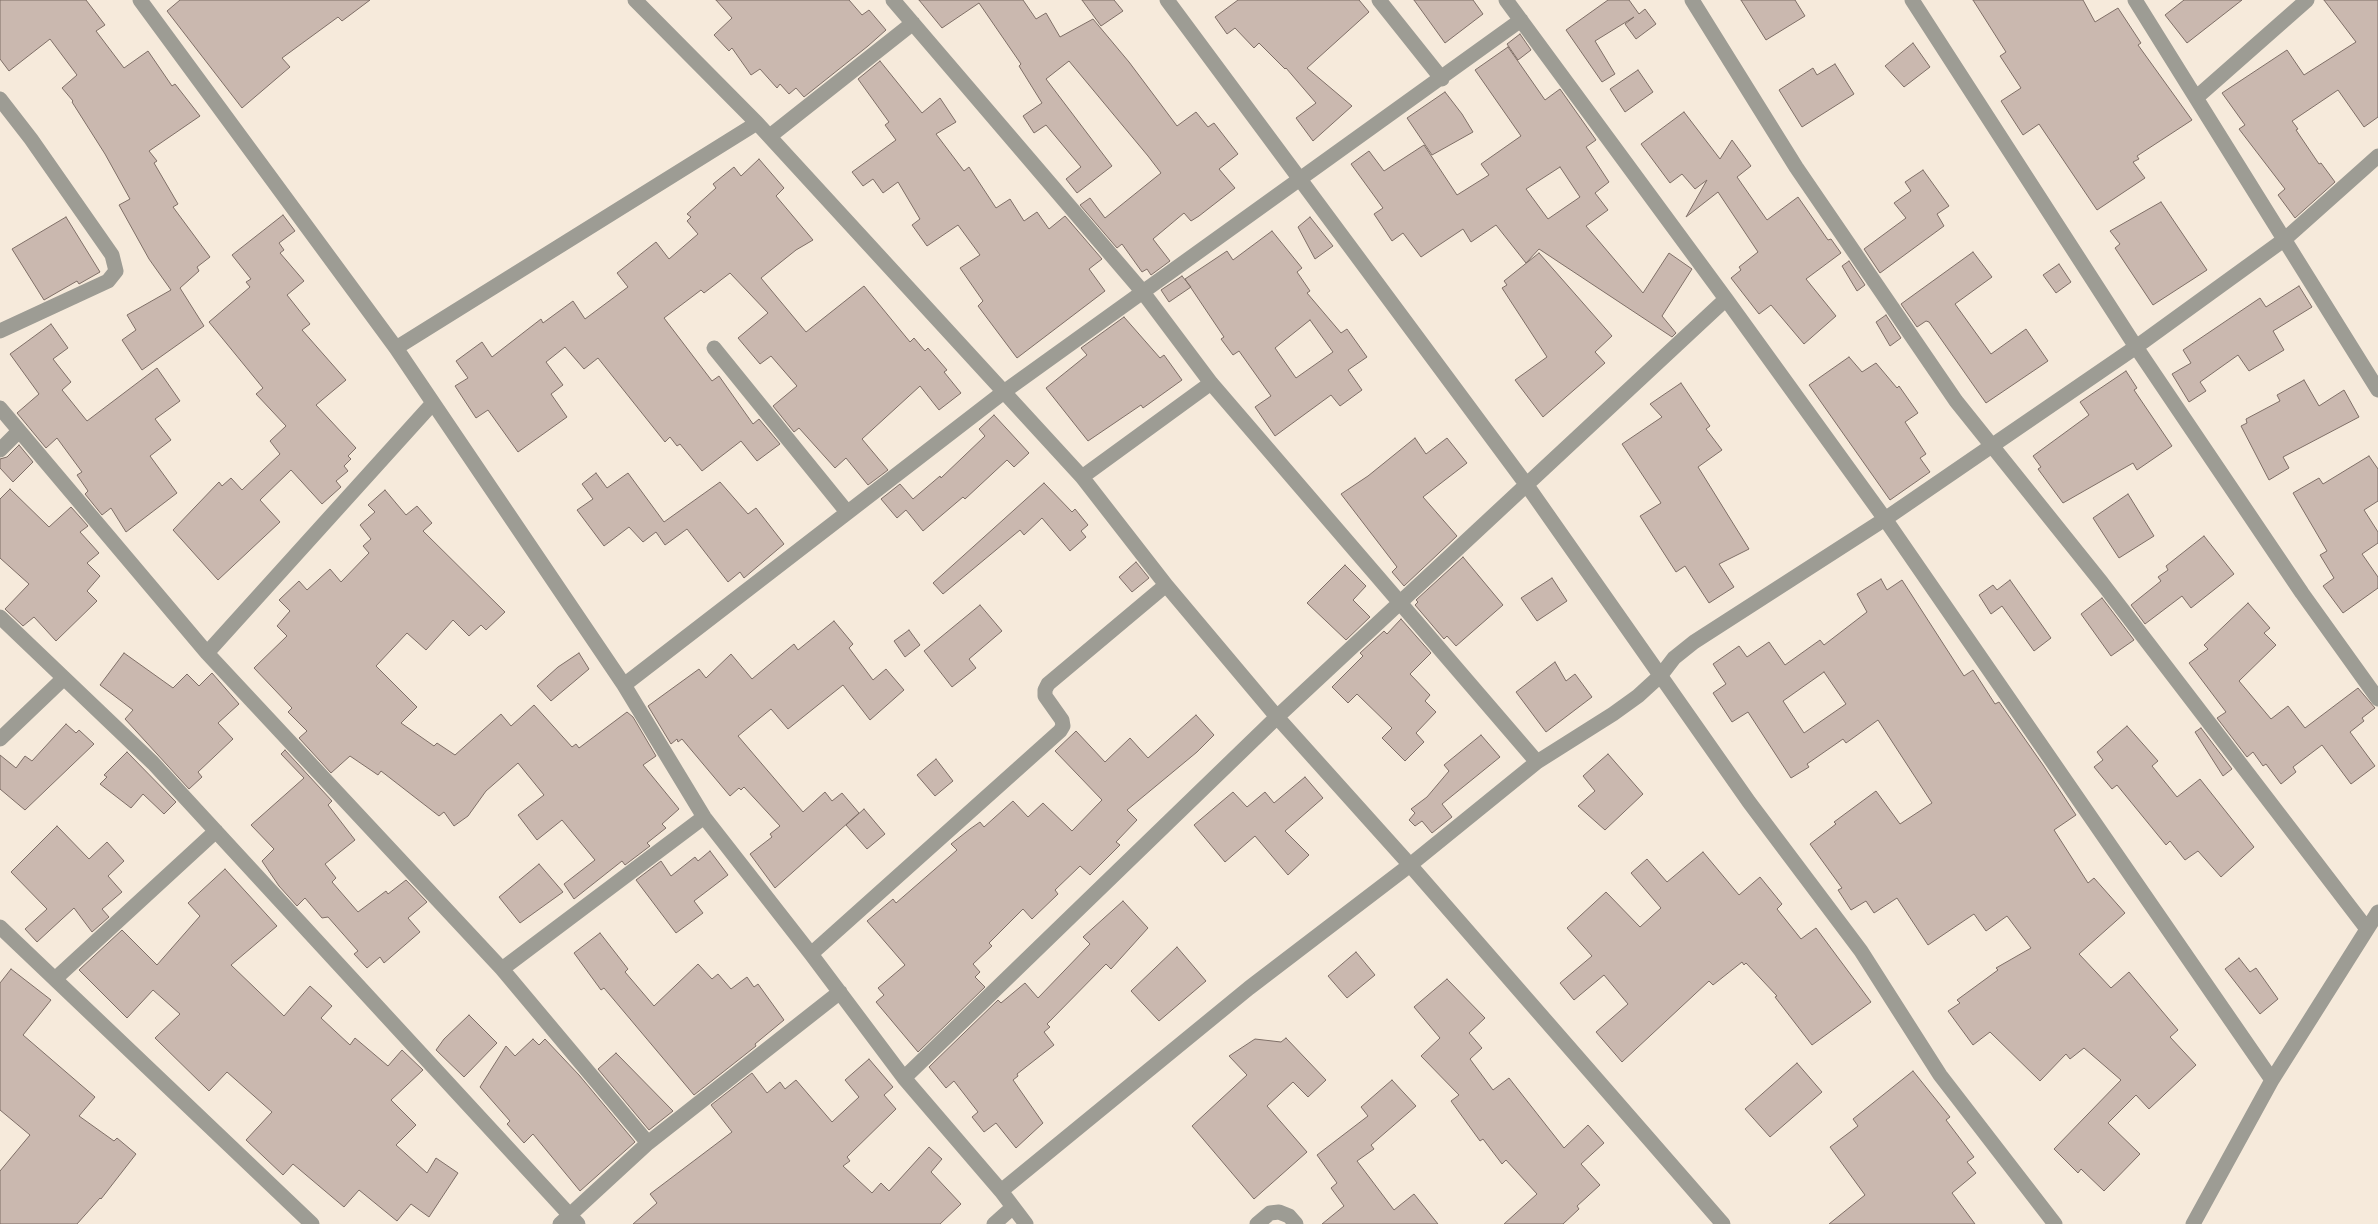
<!DOCTYPE html>
<style>
body{margin:0}
canvas{display:block;background:#f6eadb}
</style>
<canvas width="2378" height="1224"></canvas>
<script>
const ctx = document.querySelector('canvas').getContext('2d');
ctx.lineJoin = 'round';
function fill(path, color) { ctx.fillStyle = color; ctx.fill(path, 'evenodd'); }
const shape = rows => new Path2D(rows.map(r => 'M' + r).join(''));
function strokePath(path, color, width, dash) { ctx.strokeStyle = color; ctx.lineWidth = width; ctx.lineCap = dash ? 'butt' : 'round'; ctx.setLineDash(dash || []); ctx.stroke(path); }
const building = shape([
 [0,0,86,0,105,25,96,31,124,68,148,51,172,86,175,84,200,116,149,151,157,161,154,163,178,204,173,207,210,257,197,267,199,271,180,288,204,326,142,370,122,340,136,330,127,315,171,290,149,259,119,205,130,199,105,154,72,102,73,101,62,88,77,75,50,39,9,71,0,59,0,0],
 [180,0,370,0,342,21,338,17,282,58,290,67,242,108,167,11,180,0],
 [716,0,849,0,862,15,869,10,886,30,868,46,804,97,796,88,789,94,780,84,777,88,760,69,751,75,732,48,729,51,714,35,732,18,716,0],
 [919,0,1023,0,1036,19,1046,13,1060,37,1093,19,1129,62,1177,126,1196,112,1208,127,1214,123,1238,154,1219,169,1235,188,1199,216,1191,221,1184,213,1153,239,1170,261,1151,275,1147,269,1142,272,1122,244,1117,248,1080,205,1090,198,1105,218,1161,173,1148,156,1069,61,1046,79,1112,166,1077,193,1066,179,1081,167,1046,125,1034,133,1023,116,1042,103,1019,66,1021,64,979,3,942,28,919,0],
 [1082,0,1114,0,1123,11,1101,26,1082,0],
 [1238,0,1359,0,1369,12,1307,68,1352,106,1313,141,1296,118,1316,103,1286,68,1285,69,1259,43,1254,48,1235,28,1227,34,1215,17,1238,0],
 [1414,0,1473,0,1483,14,1445,43,1414,0],
 [1608,0,1629,0,1639,14,1645,9,1656,24,1636,39,1625,24,1634,17,1595,41,1615,74,1602,82,1566,30,1608,0],
 [1741,0,1795,0,1805,16,1766,40,1741,0],
 [1973,0,2083,0,2095,22,2118,8,2141,43,2138,45,2192,120,2137,156,2139,159,2133,162,2145,178,2097,210,2039,124,2023,135,2001,101,2021,88,2000,56,2006,52,1973,0],
 [2184,0,2242,0,2187,43,2165,15,2184,0],
 [2324,0,2378,0,2378,117,2364,127,2338,90,2292,121,2298,129,2296,130,2319,164,2321,163,2335,182,2295,218,2278,195,2285,189,2239,129,2245,125,2222,93,2287,50,2304,75,2356,42,2324,0],
 [1520,34,1531,50,1518,60,1507,44,1520,34],
 [1913,43,1930,67,1904,87,1885,66,1913,43],
 [1508,47,1545,100,1560,89,1596,140,1586,147,1609,182,1595,193,1608,210,1586,226,1643,293,1669,253,1692,269,1662,316,1676,333,1672,337,1539,249,1526,263,1496,225,1471,242,1463,229,1421,257,1403,233,1392,241,1374,214,1383,208,1351,164,1369,151,1384,171,1424,145,1457,195,1489,175,1481,164,1521,136,1475,70,1508,47],
 [1560,167,1580,197,1548,219,1526,189,1560,167],
 [880,61,922,113,940,98,956,122,936,134,964,171,969,167,996,208,1010,199,1024,221,1037,212,1049,229,1065,216,1102,259,1089,269,1105,291,1017,358,978,306,983,301,960,268,980,255,958,225,927,246,912,225,920,219,898,182,883,193,873,179,863,186,852,172,896,140,885,125,889,122,858,79,880,61],
 [1835,64,1854,94,1802,127,1779,90,1813,68,1817,75,1835,64],
 [1638,70,1653,92,1625,112,1610,89,1638,70],
 [1445,92,1462,114,1473,132,1432,155,1407,118,1445,92],
 [1684,112,1720,159,1732,140,1751,166,1737,177,1767,220,1798,197,1828,240,1831,239,1841,253,1806,279,1836,316,1804,344,1771,305,1759,314,1731,278,1741,270,1739,267,1758,252,1718,192,1686,217,1707,180,1695,189,1682,174,1670,183,1641,144,1684,112],
 [759,159,784,188,776,196,813,240,796,250,761,278,806,332,864,286,910,342,914,338,925,351,928,348,947,370,944,372,961,393,939,410,920,386,862,439,888,470,868,485,846,458,835,468,799,428,794,432,773,406,797,386,771,356,760,364,738,338,768,313,730,273,704,293,701,290,664,318,712,381,719,376,753,424,759,419,780,444,757,461,741,441,702,471,680,444,677,446,670,437,665,442,598,358,584,369,565,347,546,362,563,385,551,394,567,417,518,452,488,410,476,418,455,386,468,378,456,361,482,342,492,357,541,319,543,323,573,301,585,319,628,287,617,273,656,242,669,259,698,234,687,221,691,217,687,214,716,188,713,184,734,167,741,176,759,159],
 [1923,170,1949,206,1937,214,1944,226,1880,273,1864,249,1906,218,1894,203,1911,191,1905,182,1923,170],
 [2161,202,2207,270,2153,305,2115,248,2120,244,2110,231,2161,202],
 [283,215,295,231,279,243,284,250,280,253,304,281,287,295,310,324,302,330,346,380,316,405,356,448,348,456,351,459,344,466,348,471,336,481,341,487,322,504,291,470,260,500,280,522,218,580,173,530,219,482,222,486,231,478,242,490,280,454,270,441,286,426,256,394,263,388,209,322,250,287,246,282,251,279,232,255,283,215],
 [66,217,100,272,79,284,77,281,44,300,12,249,66,217],
 [1310,217,1333,246,1315,259,1298,227,1310,217],
 [1272,231,1302,268,1297,272,1310,291,1307,293,1341,333,1347,329,1367,357,1348,370,1362,390,1340,406,1331,395,1275,436,1255,407,1271,396,1239,351,1233,355,1221,339,1224,337,1185,279,1227,251,1233,260,1272,231],
 [1310,320,1333,352,1296,378,1275,348,1310,320],
 [1973,252,1992,277,1955,304,1991,354,2026,329,2048,361,1986,403,1929,322,1926,321,1917,327,1901,304,1973,252],
 [1539,253,1612,336,1595,352,1605,363,1543,417,1515,380,1547,357,1502,288,1507,285,1504,281,1539,253],
 [1849,261,1865,285,1857,291,1842,266,1849,261],
 [2059,264,2071,282,2056,293,2043,275,2059,264],
 [1182,276,1191,287,1169,302,1161,290,1182,276],
 [2299,286,2312,307,2273,331,2284,350,2249,371,2238,355,2200,382,2206,391,2189,402,2172,374,2191,363,2183,350,2260,298,2266,307,2299,286],
 [1886,315,1901,338,1890,346,1876,322,1886,315],
 [1124,317,1160,358,1164,355,1182,380,1143,408,1141,405,1088,441,1046,388,1087,355,1081,348,1124,317],
 [51,324,68,348,53,359,71,382,62,390,87,421,157,368,180,401,155,419,171,440,150,456,177,493,126,532,111,508,102,515,85,494,88,491,77,475,82,472,57,438,46,448,17,413,39,394,10,354,51,324],
 [1849,357,1862,372,1876,363,1897,388,1899,386,1918,413,1905,422,1926,454,1920,458,1930,472,1890,500,1809,385,1849,357],
 [2126,371,2137,388,2134,390,2172,446,2137,470,2133,463,2063,503,2038,469,2041,467,2033,456,2089,415,2080,402,2126,371],
 [2304,380,2319,406,2344,390,2359,417,2283,457,2289,468,2269,480,2241,426,2247,423,2246,419,2280,401,2277,395,2304,380],
 [1681,383,1710,426,1706,429,1722,450,1698,467,1749,549,1719,564,1734,587,1709,603,1685,566,1676,572,1640,516,1661,503,1622,444,1662,417,1650,404,1681,383],
 [994,415,1029,453,1014,467,1007,460,965,499,963,497,923,531,906,510,897,518,881,499,900,484,913,499,940,476,941,478,985,436,979,429,994,415],
 [1415,438,1426,454,1447,438,1467,463,1423,497,1457,536,1404,586,1392,572,1397,567,1341,494,1368,476,1415,438],
 [19,445,33,462,13,482,0,468,0,459,7,457,19,445],
 [2369,456,2378,469,2378,501,2364,510,2378,532,2378,543,2362,554,2378,577,2378,588,2343,613,2323,586,2334,578,2320,555,2327,551,2293,493,2319,478,2323,484,2369,456],
 [596,473,607,488,628,473,664,522,720,482,748,514,756,508,784,544,744,578,740,572,728,582,687,529,665,545,656,532,643,542,629,527,604,546,577,510,593,499,582,484,596,473],
 [1044,483,1072,512,1075,509,1088,525,1081,531,1086,537,1070,551,1042,518,1024,535,1020,530,943,594,933,583,1044,483],
 [10,489,49,527,71,507,88,526,80,532,99,553,87,563,100,576,87,591,97,601,56,641,34,617,23,626,5,609,29,584,0,558,0,499,10,489],
 [385,490,406,515,417,506,432,523,423,531,505,612,486,630,481,625,469,636,453,620,426,650,407,633,376,666,417,707,401,723,434,746,437,743,455,755,501,714,511,726,534,705,572,747,576,744,579,748,627,712,633,717,656,756,643,765,679,809,662,824,666,828,647,843,650,846,625,865,622,861,574,899,564,884,595,860,562,820,537,840,518,815,544,795,518,763,486,791,468,816,454,826,444,812,439,816,381,771,378,775,350,756,331,773,299,738,307,731,288,712,292,708,254,668,287,636,277,626,290,611,279,600,299,581,307,590,330,569,341,582,369,553,363,546,371,539,360,525,375,512,368,505,385,490],
 [2128,494,2154,536,2119,558,2093,518,2128,494],
 [2204,536,2234,574,2191,608,2182,596,2145,624,2131,605,2161,581,2158,577,2168,570,2166,566,2204,536],
 [1463,557,1503,605,1456,646,1447,636,1444,639,1415,605,1418,602,1416,600,1463,557],
 [1136,562,1149,578,1132,592,1119,577,1136,562],
 [1345,565,1366,586,1353,600,1370,617,1346,640,1307,603,1345,565],
 [1552,578,1567,601,1537,621,1521,598,1552,578],
 [1881,579,1887,590,1902,580,1964,676,1973,670,1995,704,1999,702,2043,765,2076,815,2054,830,2088,883,2094,878,2125,913,2079,954,2111,988,2129,972,2178,1030,2170,1037,2196,1065,2149,1109,2136,1095,2108,1123,2140,1154,2104,1191,2081,1169,2078,1173,2054,1149,2121,1080,2084,1048,2070,1059,2066,1054,2040,1081,1990,1032,1973,1045,1948,1011,1960,1003,1957,1000,1998,970,1996,968,2031,948,2007,916,1986,931,1974,914,1928,945,1897,898,1874,913,1866,901,1851,910,1838,890,1842,888,1810,844,1836,824,1834,822,1876,791,1900,824,1932,803,1878,720,1846,743,1843,739,1807,764,1809,767,1791,778,1748,712,1732,722,1713,693,1726,684,1713,664,1739,646,1747,657,1769,642,1785,665,1820,640,1824,645,1867,612,1857,594,1881,579],
 [1824,672,1846,704,1804,733,1783,701,1824,672],
 [2010,580,2051,638,2034,651,2002,606,1991,614,1979,595,1993,585,1997,590,2010,580],
 [2102,598,2134,640,2111,656,2081,614,2102,598],
 [2248,603,2270,628,2264,633,2276,645,2239,681,2271,719,2288,706,2305,728,2358,688,2375,708,2362,718,2364,721,2350,732,2375,766,2351,784,2322,745,2293,767,2296,772,2281,784,2266,764,2263,766,2253,752,2247,757,2217,718,2226,712,2189,663,2208,649,2204,645,2248,603],
 [980,605,1002,631,969,659,976,668,952,687,924,651,980,605],
 [1401,619,1431,653,1410,674,1430,695,1425,701,1436,712,1416,733,1424,742,1405,761,1382,738,1392,728,1357,694,1348,703,1332,687,1363,656,1360,653,1384,631,1387,634,1401,619],
 [834,621,853,644,849,648,873,680,886,669,904,690,870,720,843,685,788,729,771,709,738,736,803,812,825,792,832,801,842,793,859,813,775,888,750,854,772,837,770,834,780,826,744,787,741,790,739,788,730,796,682,739,678,742,677,739,671,744,648,706,699,669,706,678,731,654,752,679,794,644,798,650,834,621],
 [909,630,920,645,905,657,894,641,909,630],
 [124,653,173,688,187,674,199,686,212,673,239,704,218,723,233,739,198,772,202,777,189,789,125,719,133,710,100,685,124,653],
 [579,653,589,669,551,701,537,686,558,667,579,653],
 [1555,662,1566,681,1575,674,1592,697,1546,732,1516,692,1555,662],
 [1196,715,1214,735,1197,752,1127,810,1137,820,1116,842,1120,845,1090,875,1080,866,1055,890,1058,894,1032,919,1023,909,989,943,992,946,973,964,980,972,975,977,985,987,918,1052,876,1002,884,995,878,988,905,965,867,921,893,899,896,903,957,850,951,844,970,829,980,822,984,827,1013,801,1028,817,1043,803,1072,831,1102,800,1055,751,1076,731,1105,762,1130,738,1148,758,1196,715],
 [66,724,76,733,79,730,94,744,25,810,0,789,0,755,16,768,25,756,32,761,66,724],
 [2127,726,2158,761,2152,766,2177,797,2200,779,2254,847,2221,877,2198,851,2185,860,2170,841,2166,845,2117,785,2112,789,2094,767,2103,760,2097,752,2127,726],
 [2201,728,2232,769,2223,776,2195,732,2201,728],
 [1481,735,1500,757,1442,804,1452,817,1432,833,1422,821,1415,826,1409,820,1415,813,1411,809,1427,797,1449,771,1444,765,1481,735],
 [285,750,332,801,328,805,355,840,325,864,336,878,332,882,358,912,386,891,388,894,406,880,427,902,408,918,420,932,384,963,380,957,367,968,354,954,358,951,328,917,322,918,305,898,297,906,279,886,262,861,274,849,251,825,304,778,281,754,285,750],
 [127,752,176,802,164,814,143,794,131,808,100,784,107,777,104,775,127,752],
 [1608,754,1643,794,1605,830,1578,806,1595,791,1583,776,1608,754],
 [936,759,953,781,935,796,917,775,936,759],
 [1305,777,1323,798,1285,831,1309,855,1288,875,1255,836,1225,862,1194,825,1233,792,1247,807,1265,792,1274,803,1305,777],
 [864,809,885,834,867,849,846,825,864,809],
 [57,826,89,859,107,842,124,861,108,876,122,892,102,909,109,917,92,932,74,908,37,942,25,929,47,909,11,872,57,826],
 [710,851,728,875,694,901,703,913,676,933,636,880,661,861,671,876,695,857,698,861,710,851],
 [1703,852,1739,895,1760,877,1782,904,1777,909,1801,939,1816,928,1871,1002,1812,1045,1775,997,1777,996,1746,963,1744,965,1742,962,1713,985,1709,981,1622,1062,1596,1032,1628,1004,1604,975,1574,1000,1560,983,1592,956,1567,928,1606,892,1640,927,1661,908,1631,873,1647,859,1667,882,1703,852],
 [539,864,563,892,520,923,499,897,539,864],
 [225,869,277,926,231,965,284,1016,310,986,332,1006,321,1018,350,1045,355,1038,388,1066,402,1050,423,1070,391,1100,416,1125,396,1145,427,1173,436,1158,458,1173,429,1217,411,1204,397,1221,359,1190,344,1207,293,1164,283,1175,246,1140,272,1112,227,1072,209,1091,155,1038,180,1014,153,990,127,1018,79,970,122,930,157,965,200,916,188,903,225,869],
 [1123,901,1148,928,1111,969,1106,964,1047,1024,1050,1027,1044,1032,1054,1045,1017,1074,1018,1076,1013,1080,1043,1123,1016,1148,996,1123,984,1132,972,1117,978,1112,954,1081,946,1088,929,1067,998,1000,1001,1003,1025,983,1038,998,1090,944,1083,937,1123,901],
 [600,933,628,969,625,972,654,1006,698,964,712,979,718,974,731,989,747,977,754,987,758,984,784,1020,755,1044,756,1046,694,1095,604,988,601,990,574,953,600,933],
 [1177,947,1206,981,1159,1021,1131,991,1177,947],
 [1356,952,1375,975,1347,998,1328,976,1356,952],
 [2239,958,2250,972,2256,968,2278,999,2260,1014,2225,969,2239,958],
 [11,969,51,1000,23,1035,95,1097,79,1116,114,1141,117,1138,136,1154,101,1199,100,1198,77,1224,0,1224,0,1171,30,1135,0,1110,0,983,11,969],
 [1447,979,1485,1018,1469,1033,1482,1048,1470,1059,1493,1090,1509,1078,1564,1148,1588,1125,1604,1143,1581,1164,1600,1185,1577,1206,1579,1209,1563,1224,1504,1224,1537,1194,1506,1160,1502,1164,1483,1139,1480,1141,1451,1101,1459,1095,1421,1056,1440,1038,1414,1007,1447,979],
 [469,1015,497,1043,464,1077,436,1050,444,1039,469,1015],
 [1286,1038,1326,1080,1308,1097,1293,1082,1267,1106,1307,1152,1254,1199,1192,1126,1247,1075,1229,1056,1255,1039,1281,1042,1286,1038],
 [533,1039,539,1045,545,1039,579,1075,635,1142,580,1191,533,1134,524,1143,507,1124,510,1121,480,1087,506,1046,515,1056,533,1039],
 [616,1053,673,1111,649,1130,598,1069,616,1053],
 [869,1059,893,1087,884,1095,896,1109,847,1157,850,1161,843,1166,872,1193,881,1183,889,1191,929,1147,942,1159,931,1172,961,1204,940,1224,633,1224,657,1203,650,1194,732,1132,711,1105,752,1073,767,1093,780,1082,785,1089,796,1080,832,1122,859,1097,845,1080,869,1059],
 [1797,1063,1822,1092,1770,1137,1745,1109,1797,1063],
 [1913,1071,1950,1117,1946,1120,1974,1157,1967,1162,1976,1173,1952,1193,1975,1224,1829,1224,1865,1195,1830,1147,1858,1126,1853,1119,1913,1071],
 [1392,1080,1416,1106,1371,1145,1374,1149,1357,1161,1394,1210,1414,1194,1438,1224,1322,1224,1344,1206,1331,1188,1337,1183,1317,1155,1368,1116,1361,1107,1392,1080]
]);
const street = shape([
 [140,0,396,348,624,685,704,817,811,954,904,1078,1001,1191,1026,1224],
 [635,0,757,123,1082,477,1166,585,1277,717,1410,865,1723,1224],
 [893,0,1142,291,1211,383,1537,762],
 [1167,0,1526,484,1749,802,1861,951,1940,1075,2055,1224],
 [1379,0,1442,79],
 [1506,0,1726,299,1885,519,2272,1080],
 [1692,0,1796,167,1956,401,2102,583,2367,929],
 [1912,0,2136,347,2302,593,2378,699],
 [2135,0,2378,390],
 [2197,97,2307,0],
 [0,99,31,139,112,255,116,271,108,281,0,331],
 [770,136,913,23],
 [396,348,757,123],
 [714,348,847,512],
 [0,408,207,653,502,969,648,1143],
 [0,450,19,431],
 [1082,477,1211,383],
 [0,617,153,763,578,1224],
 [207,653,433,403],
 [624,685,1005,391,1521,20],
 [0,739,64,678],
 [0,927,312,1224],
 [811,954,1060,731,1063,726,1062,720,1045,696,1045,690,1048,684,1166,585],
 [502,969,704,817],
 [55,979,216,831],
 [904,1078,1277,717,1726,299],
 [1001,1191,1249,988,1410,865,1537,762,1613,714,1638,696,1661,675,1674,658,1694,642,1885,519,2136,347,2285,239,2378,156],
 [560,1224,648,1143,840,992],
 [994,1224,1013,1207],
 [1257,1224,1270,1213,1279,1212,1289,1216,1296,1224],
 [2193,1224,2272,1080,2378,912]
]);
fill(building, '#cab8af');
strokePath(building, '#7f6f67', 1);
strokePath(street, '#9d9c94', 15);
</script>
